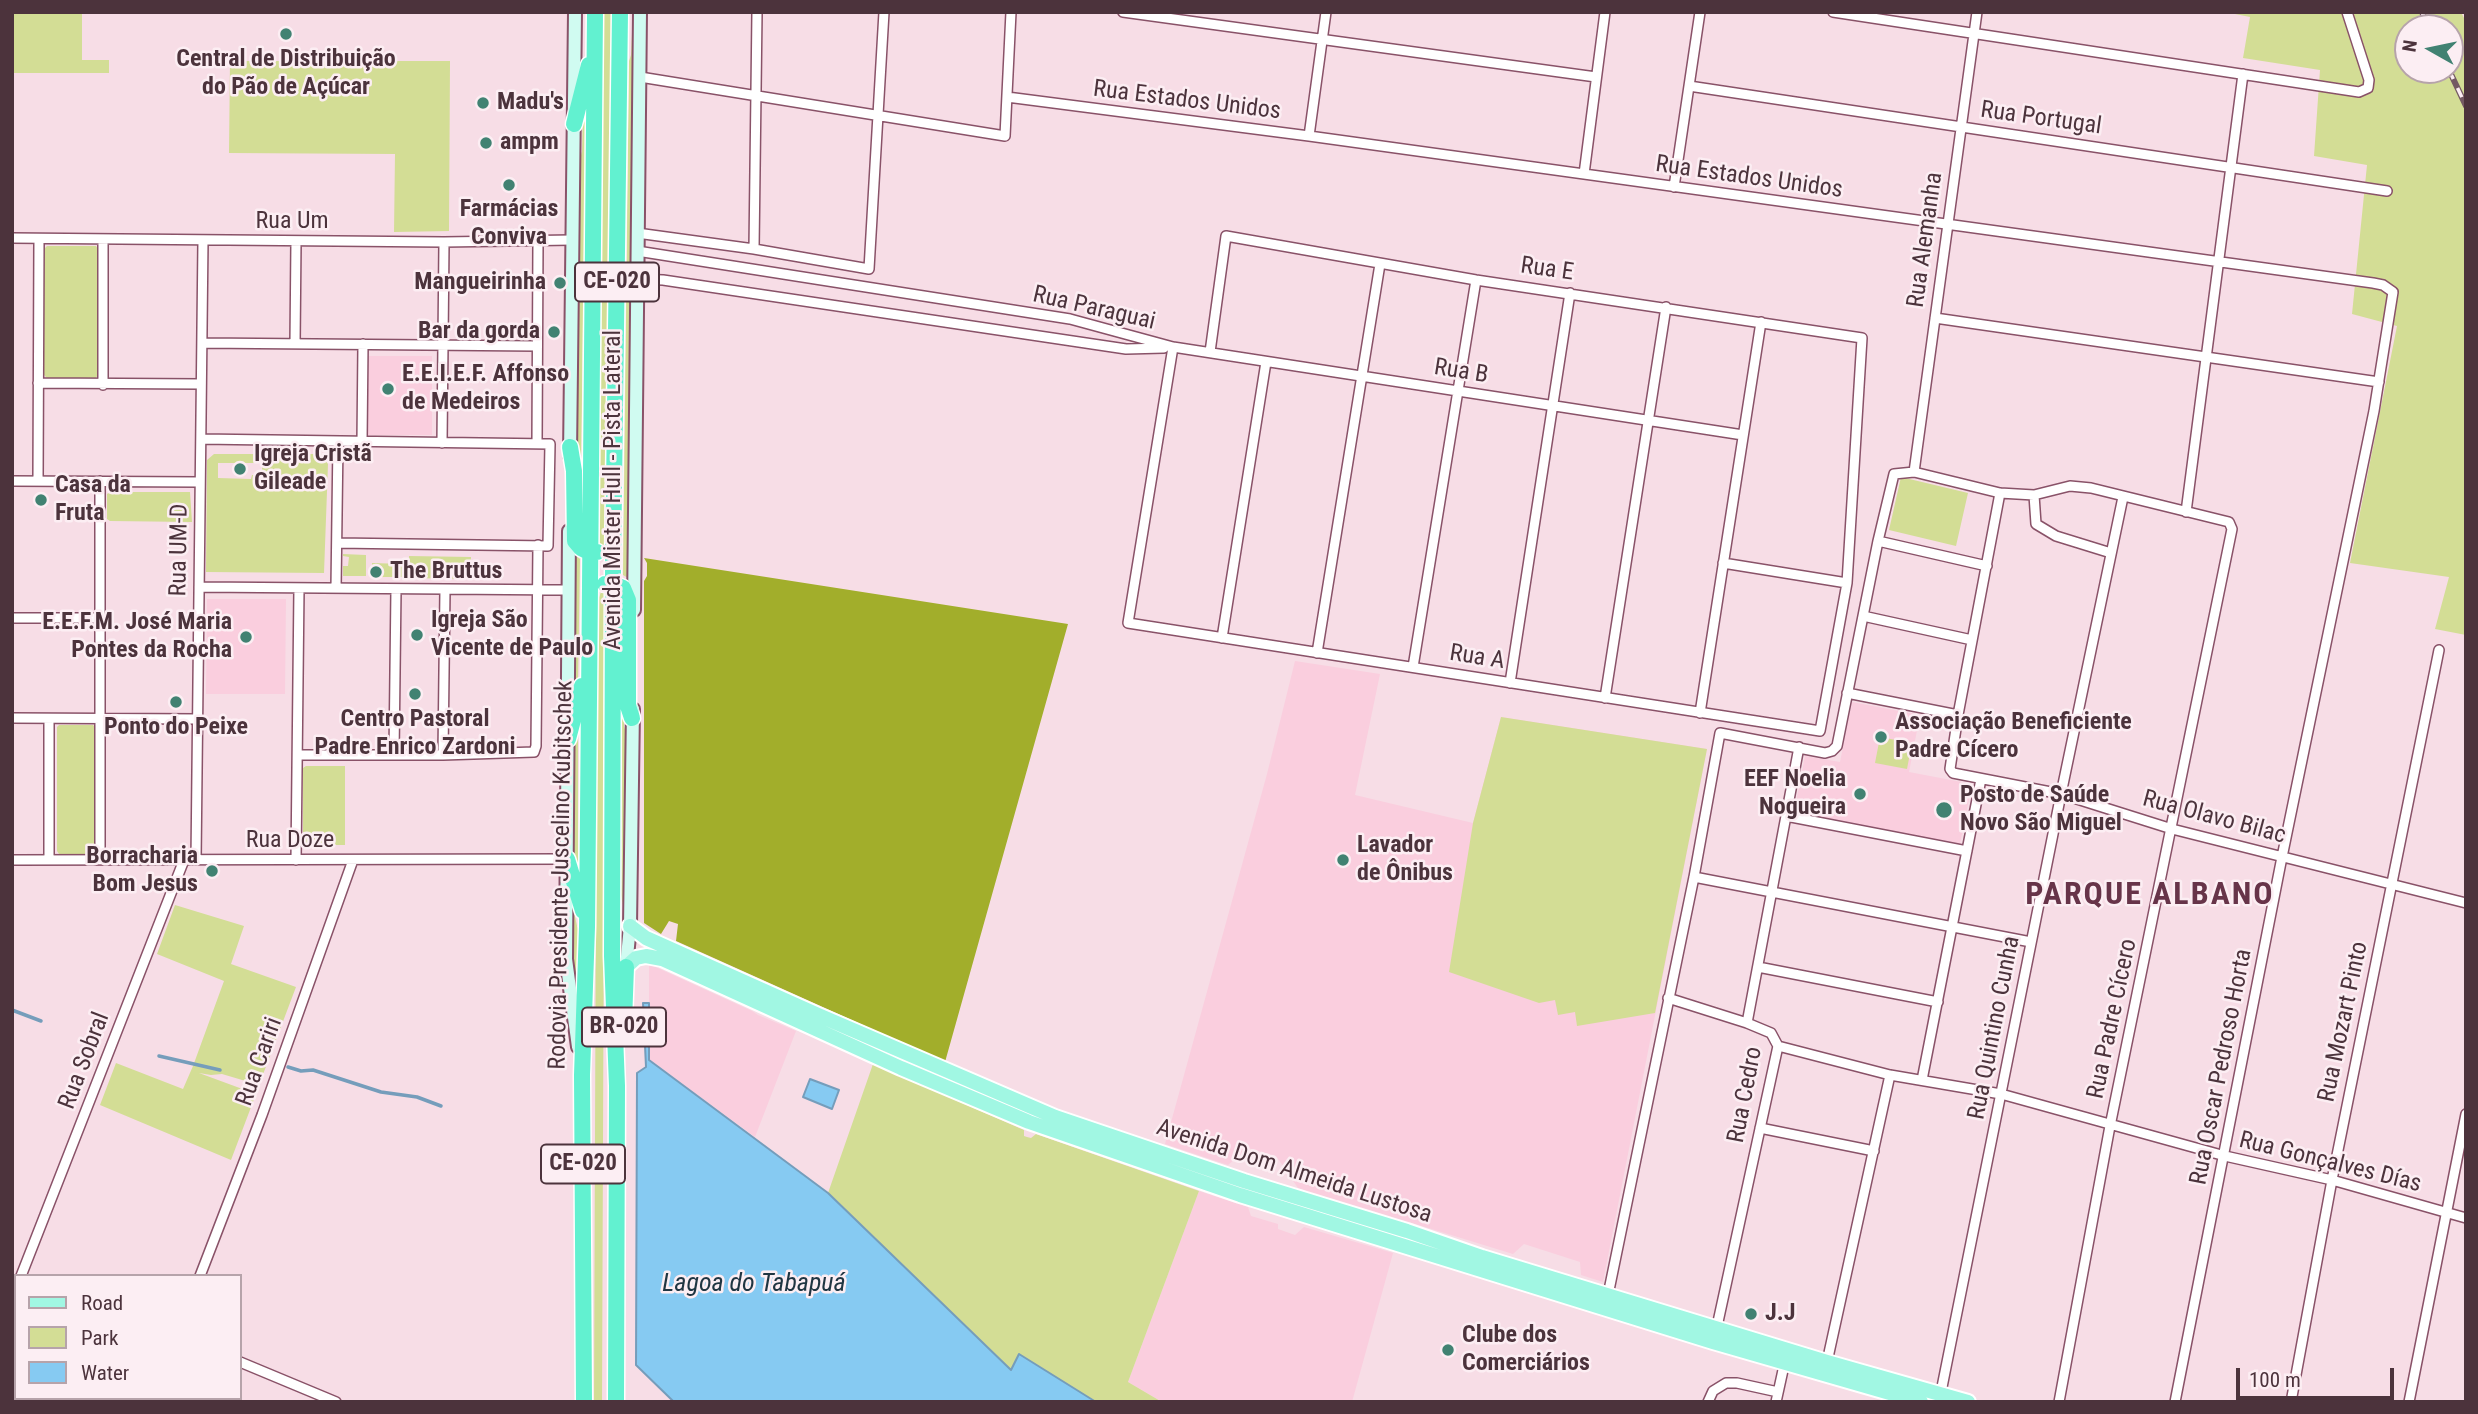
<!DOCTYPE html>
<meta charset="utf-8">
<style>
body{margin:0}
#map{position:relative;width:2478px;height:1414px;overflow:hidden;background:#f7dde6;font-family:"Roboto Condensed",sans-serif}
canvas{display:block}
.frame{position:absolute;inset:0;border:14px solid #4c333c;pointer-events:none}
.legend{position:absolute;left:14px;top:1274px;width:228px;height:126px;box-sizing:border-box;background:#fceef3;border:2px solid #b6a3aa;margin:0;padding:9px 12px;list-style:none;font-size:21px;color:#4c333c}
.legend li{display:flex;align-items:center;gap:14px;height:35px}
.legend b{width:35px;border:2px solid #b6a3aa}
.north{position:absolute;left:2394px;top:14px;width:70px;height:70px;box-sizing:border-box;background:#fceef3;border:2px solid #b6a3aa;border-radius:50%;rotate:279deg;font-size:19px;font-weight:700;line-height:28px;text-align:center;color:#4c333c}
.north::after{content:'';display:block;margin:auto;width:24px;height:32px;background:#418272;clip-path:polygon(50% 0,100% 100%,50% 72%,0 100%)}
.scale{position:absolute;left:2236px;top:1368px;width:158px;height:32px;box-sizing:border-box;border:4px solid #4c333c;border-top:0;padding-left:9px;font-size:21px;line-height:24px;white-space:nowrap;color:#4c333c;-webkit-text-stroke:5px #fceef3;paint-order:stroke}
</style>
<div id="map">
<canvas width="2478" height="1414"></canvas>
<div class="frame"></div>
<ul class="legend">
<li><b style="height:9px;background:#a1f7e3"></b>Road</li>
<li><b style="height:19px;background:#d3dd95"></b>Park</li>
<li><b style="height:19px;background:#86caf2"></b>Water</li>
</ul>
<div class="north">N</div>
<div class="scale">100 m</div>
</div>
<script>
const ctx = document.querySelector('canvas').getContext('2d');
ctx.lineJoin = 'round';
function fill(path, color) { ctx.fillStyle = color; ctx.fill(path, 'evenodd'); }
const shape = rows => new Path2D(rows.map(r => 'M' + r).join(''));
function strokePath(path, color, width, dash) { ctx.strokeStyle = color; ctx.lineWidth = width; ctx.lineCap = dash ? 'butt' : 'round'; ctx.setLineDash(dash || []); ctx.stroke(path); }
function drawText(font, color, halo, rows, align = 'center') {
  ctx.font = font + ' "Roboto Condensed",sans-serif'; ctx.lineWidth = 5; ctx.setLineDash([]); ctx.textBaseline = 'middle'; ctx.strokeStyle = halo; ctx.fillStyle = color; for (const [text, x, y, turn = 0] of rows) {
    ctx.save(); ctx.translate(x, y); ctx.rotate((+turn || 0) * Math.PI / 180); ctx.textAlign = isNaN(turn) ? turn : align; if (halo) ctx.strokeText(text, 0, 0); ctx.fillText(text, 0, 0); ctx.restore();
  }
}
const built = shape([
 [368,356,432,356,432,435,367,435],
 [207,599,286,599,285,694,206,694],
 [1295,661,1380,674,1355,795,1473,823,1501,717,1707,749,1603,1282,1581,1275,1580,1262,1524,1244,1513,1254,1298,1188,1276,1156,1248,1148,1228,1165,1165,1144,1267,774],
 [1852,702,1920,715,1909,772,1972,784,1960,844,1794,812,1805,756,1840,762],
 [649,964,752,1011,758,1015,796,1031,755,1137,649,1060],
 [1199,1191,1248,1207,1251,1216,1278,1224,1278,1229,1295,1235,1304,1227,1393,1253,1352,1402,1162,1402,1128,1382]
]);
const green = shape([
 [12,12,82,12,82,60,109,60,109,73,12,73],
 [604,12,612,12,605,543,603,546,598,544],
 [633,12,634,12,628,578,623,575,629,61,631,55],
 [2225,12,2461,12,2466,22,2466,635,2435,629,2449,577,2350,563,2397,326,2352,314,2367,165,2314,156,2320,70,2243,58,2250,17],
 [2408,28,2450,28,2450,70,2408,70],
 [230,61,450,61,449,231,394,232,395,154,229,153],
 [583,110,586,110,580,537,575,457,579,163,582,151],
 [47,246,96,246,98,249,98,375,95,379,47,378,44,375,44,249],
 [214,454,321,454,328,464,324,573,206,572,207,460],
 [262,463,262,475,252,475,251,479,218,478,218,463],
 [1901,477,1968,493,1956,546,1889,530],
 [110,492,190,492,192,522,110,521,107,519,107,494],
 [343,554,366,555,366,576,343,576,343,566,348,566,349,557,343,556],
 [574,554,580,559,578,684,574,701],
 [409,556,471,557,470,579,409,578],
 [372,563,404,564,404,577,372,577],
 [601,592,605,594,605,609,602,1402,594,1402,597,603],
 [622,600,624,603,624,726,627,736,624,912,621,895],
 [1501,717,1707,749,1655,1013,1577,1026,1575,1012,1558,1015,1555,1000,1539,1003,1449,972,1473,823],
 [578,718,578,876,573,864,573,735],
 [59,725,93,725,96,728,95,851,92,854,59,854,57,851,57,727],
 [1880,737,1912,743,1907,769,1875,763],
 [306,766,345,766,345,845,303,845,303,768],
 [175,905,244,926,231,964,296,987,259,1085,222,1074,211,1075,199,1073,256,1094,231,1160,100,1105,116,1063,183,1089,193,1066,224,981,157,954],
 [573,908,578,930,577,1001,572,981],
 [873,1064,1024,1130,1024,1136,1027,1137,1031,1138,1036,1134,1199,1191,1128,1382,1162,1402,1096,1402,1019,1355,1011,1370,828,1193]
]);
const forest = shape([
 [644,558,1068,624,945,1062,676,941,678,924,669,921,661,934,644,923,644,581,647,576,647,563]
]);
const water = shape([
 [643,1003,649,1003,649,1060,828,1193,1011,1370,1019,1354,1096,1402,674,1402,636,1365,637,1073,646,1067,643,1003],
 [810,1079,839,1090,832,1109,803,1097,810,1079]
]);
const stream = shape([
 [12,1010,41,1021],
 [159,1056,220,1070],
 [288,1067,301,1071,313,1070,381,1092,417,1097,441,1106]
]);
const street = shape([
 [1123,12,1596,77],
 [1833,12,2359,92,2368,88,2369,80,2347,12],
 [640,77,1005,136,1011,12],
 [1689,86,2387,191],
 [1007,97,1309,136,2373,283,2383,285,2393,292,2374,411,2282,857,2175,1402],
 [1309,136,1326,12],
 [1584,174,1605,12],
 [1674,187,1700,12],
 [637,233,754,249,869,269,884,12],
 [12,238,444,242,572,240],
 [103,239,103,385],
 [754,249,757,12],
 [637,251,1070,319,1173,347,1743,435],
 [637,279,663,280,1126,349,1164,348],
 [1935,318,2379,382],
 [202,343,537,346],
 [295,344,296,241],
 [1173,347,1128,623,1820,731,1847,583,1862,338,1476,280,1226,236,1210,352],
 [38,383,201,384],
 [201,439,550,444,548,546,337,543],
 [362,442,363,344],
 [442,443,444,242],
 [537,444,538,241],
 [1914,472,1977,12],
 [12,481,200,482],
 [38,481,39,239],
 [2000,493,1958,715,1950,769,1953,773,2061,794,2172,829,2466,903],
 [2034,495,2036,524,2056,536,2111,553],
 [2186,512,2243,74],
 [1878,541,1987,566],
 [1723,563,1847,583],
 [199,587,569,590],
 [336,588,338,441],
 [1863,616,1972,640],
 [12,618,100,618],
 [1222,638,1266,362],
 [1317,653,1380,264],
 [1413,667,1476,280],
 [1510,683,1570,293],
 [1847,693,1958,715],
 [1605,698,1666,307],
 [1700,713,1761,322],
 [12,718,198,719],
 [298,755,443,755,534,752,536,746,538,545],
 [394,755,396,589],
 [443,755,445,589],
 [1786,816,1967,851],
 [12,860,567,859],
 [49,860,49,719],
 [100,860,100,481],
 [196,860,203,240],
 [296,860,299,588],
 [1694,877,2031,942],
 [1758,967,1938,1002],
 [1668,998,1747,1023,1771,1033,1778,1046,1716,1331],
 [1747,1023,1799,747],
 [1778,1046,1890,1075,2001,1094,2225,1156,2332,1180,2466,1218],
 [1922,1080,1981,779],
 [1760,1128,1874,1151],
 [21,1276,184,860],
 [200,1276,262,1115,353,860],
 [1608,1295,1694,877,1720,733,1825,753,1832,751,1837,746,1878,541,1894,474,1914,472,2000,493,2034,495,2070,486,2091,488,2229,522,2232,529,2110,1126,2059,1402],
 [12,1300,16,1291],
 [240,1362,336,1402],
 [1827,1362,1890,1075],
 [149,1402,150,1398],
 [1708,1402,1713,1391,1726,1383,1737,1383,1778,1392],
 [1776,1402,1785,1361],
 [1939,1402,2061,794,2123,497],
 [2291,1402,2332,1180,2439,650],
 [2409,1402,2466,1114]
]);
const secondary = shape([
 [570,456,575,12],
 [569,531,566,959,578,1047],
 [634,610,640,12],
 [626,967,630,926,633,709]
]);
const primary = shape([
 [630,926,646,938,818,1015,1055,1117,1244,1181,1407,1231,1482,1257,1827,1362,1968,1402],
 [626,967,636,958,646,956,662,959,901,1068,1029,1122,1240,1195,1713,1342,1921,1402]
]);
const highway = shape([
 [574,124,589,65],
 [570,447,574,471,575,541,581,548,589,552,597,552],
 [605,584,613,584,623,588,628,600,628,706,632,718],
 [568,739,582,686],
 [567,859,583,911],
 [624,1022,626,967],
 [584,1402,582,1075,587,927,595,12],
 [616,1402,617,1086,612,956,613,569,620,12]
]);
const rail = shape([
 [2422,12,2429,28],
 [2449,70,2466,106]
]);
const markers = [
 [286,34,7,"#418272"],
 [483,103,7,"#418272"],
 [486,143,7,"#418272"],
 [509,185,7,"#418272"],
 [560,283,7,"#418272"],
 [554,332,7,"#418272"],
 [388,389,7,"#418272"],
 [240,469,7,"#418272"],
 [41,500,7,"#418272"],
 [376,572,7,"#418272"],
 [417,635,7,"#418272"],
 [246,637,7,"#418272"],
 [415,694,7,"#418272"],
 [176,702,7,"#418272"],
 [1881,737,7,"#418272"],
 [1860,794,7,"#418272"],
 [1944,810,9,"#418272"],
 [1343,860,7,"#418272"],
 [212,871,7,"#418272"],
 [1751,1314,7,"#418272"],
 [1448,1350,7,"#418272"]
];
const shields = [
 [617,282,84],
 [624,1027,84],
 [583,1164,84]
];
const shieldNames = [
 ["CE-020",617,282],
 ["BR-020",624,1027],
 ["CE-020",583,1164]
];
const poiNames = [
 ["Central de Distribuição",286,60,"center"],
 ["do Pão de Açúcar",286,88,"center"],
 ["Madu's",497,103],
 ["ampm",500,143],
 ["Farmácias",509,210,"center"],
 ["Conviva",509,238,"center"],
 ["Mangueirinha",546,283,"right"],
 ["Bar da gorda",540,332,"right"],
 ["E.E.I.E.F. Affonso",402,375],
 ["de Medeiros",402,403],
 ["Igreja Cristã",254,455],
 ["Gileade",254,483],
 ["Casa da",55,486],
 ["Fruta",55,514],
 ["The Bruttus",390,572],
 ["Igreja São",431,621],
 ["Vicente de Paulo",431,649],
 ["E.E.F.M. José Maria",232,623,"right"],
 ["Pontes da Rocha",232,651,"right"],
 ["Centro Pastoral",415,720,"center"],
 ["Padre Enrico Zardoni",415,748,"center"],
 ["Associação Beneficiente",1895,723],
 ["Padre Cícero",1895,751],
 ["Ponto do Peixe",176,728,"center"],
 ["EEF Noelia",1846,780,"right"],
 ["Nogueira",1846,808,"right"],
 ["Posto de Saúde",1960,796],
 ["Novo São Miguel",1960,824],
 ["Lavador",1357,846],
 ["de Ônibus",1357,874],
 ["Borracharia",198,857,"right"],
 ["Bom Jesus",198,885,"right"],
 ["J.J",1765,1314],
 ["Clube dos",1462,1336],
 ["Comerciários",1462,1364]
];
const streetNames = [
 ["Rua Estados Unidos",1187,101,7],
 ["Rua Portugal",2041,119,8],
 ["Rua Estados Unidos",1749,178,8],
 ["Rua Um",292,222],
 ["Rua Alemanha",1926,240,-82],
 ["Rua E",1547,270,8],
 ["Rua Paraguai",1094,309,13],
 ["Rua B",1461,372,9],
 ["Avenida Mister Hull - Pista Lateral",614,490,-90],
 ["Rua UM-D",180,550,-89],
 ["Rua A",1477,658,9],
 ["Rua Olavo Bilac",2214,818,15],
 ["Rua Doze",290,841],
 ["Rodovia Presidente Juscelino Kubitschek",562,875,-89],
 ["Rua Padre Cícero",2113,1019,-78],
 ["Rua Mozart Pinto",2344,1022,-78],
 ["Rua Quintino Cunha",1995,1028,-79],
 ["Rua Sobral",85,1061,-69],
 ["Rua Cariri",260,1062,-70],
 ["Rua Oscar Pedroso Horta",2222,1067,-79],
 ["Rua Cedro",1746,1095,-79],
 ["Rua Gonçalves Días",2330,1163,14],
 ["Avenida Dom Almeida Lustosa",1294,1172,18]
];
const waterNames = [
 ["Lagoa do Tabapuá",754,1284]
];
const districtNames = [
 ["PARQUE ALBANO",2150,896]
];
fill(built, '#facede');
fill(green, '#d3dd95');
fill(forest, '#a2ae2b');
fill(water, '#86caf2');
strokePath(water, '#759dbb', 2);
strokePath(stream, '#759dbb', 3.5);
strokePath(street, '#895268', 12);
strokePath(secondary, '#895268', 16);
strokePath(primary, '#fff', 18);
strokePath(highway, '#fff', 19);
strokePath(street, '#fff', 9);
strokePath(secondary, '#d0fbf1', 12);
strokePath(primary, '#a1f7e3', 14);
strokePath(highway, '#62f1d0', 16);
strokePath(rail, '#745a63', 6);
strokePath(rail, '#fceef3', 3.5, [10]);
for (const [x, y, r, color] of markers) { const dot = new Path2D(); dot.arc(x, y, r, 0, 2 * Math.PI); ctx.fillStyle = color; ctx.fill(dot); strokePath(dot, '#fceef3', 2.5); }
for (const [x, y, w] of shields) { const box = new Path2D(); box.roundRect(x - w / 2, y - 19.5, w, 39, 5); ctx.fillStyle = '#fceef3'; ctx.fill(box); strokePath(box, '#4c333c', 2); }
drawText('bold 23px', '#4c333c', null, shieldNames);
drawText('bold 24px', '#4c333c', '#fceef3', poiNames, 'left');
drawText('24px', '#4c333c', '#fceef3', streetNames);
drawText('italic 26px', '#1f3542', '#fceef3', waterNames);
ctx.letterSpacing = '2px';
drawText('bold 32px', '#673449', '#fceef3', districtNames);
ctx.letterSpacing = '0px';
</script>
